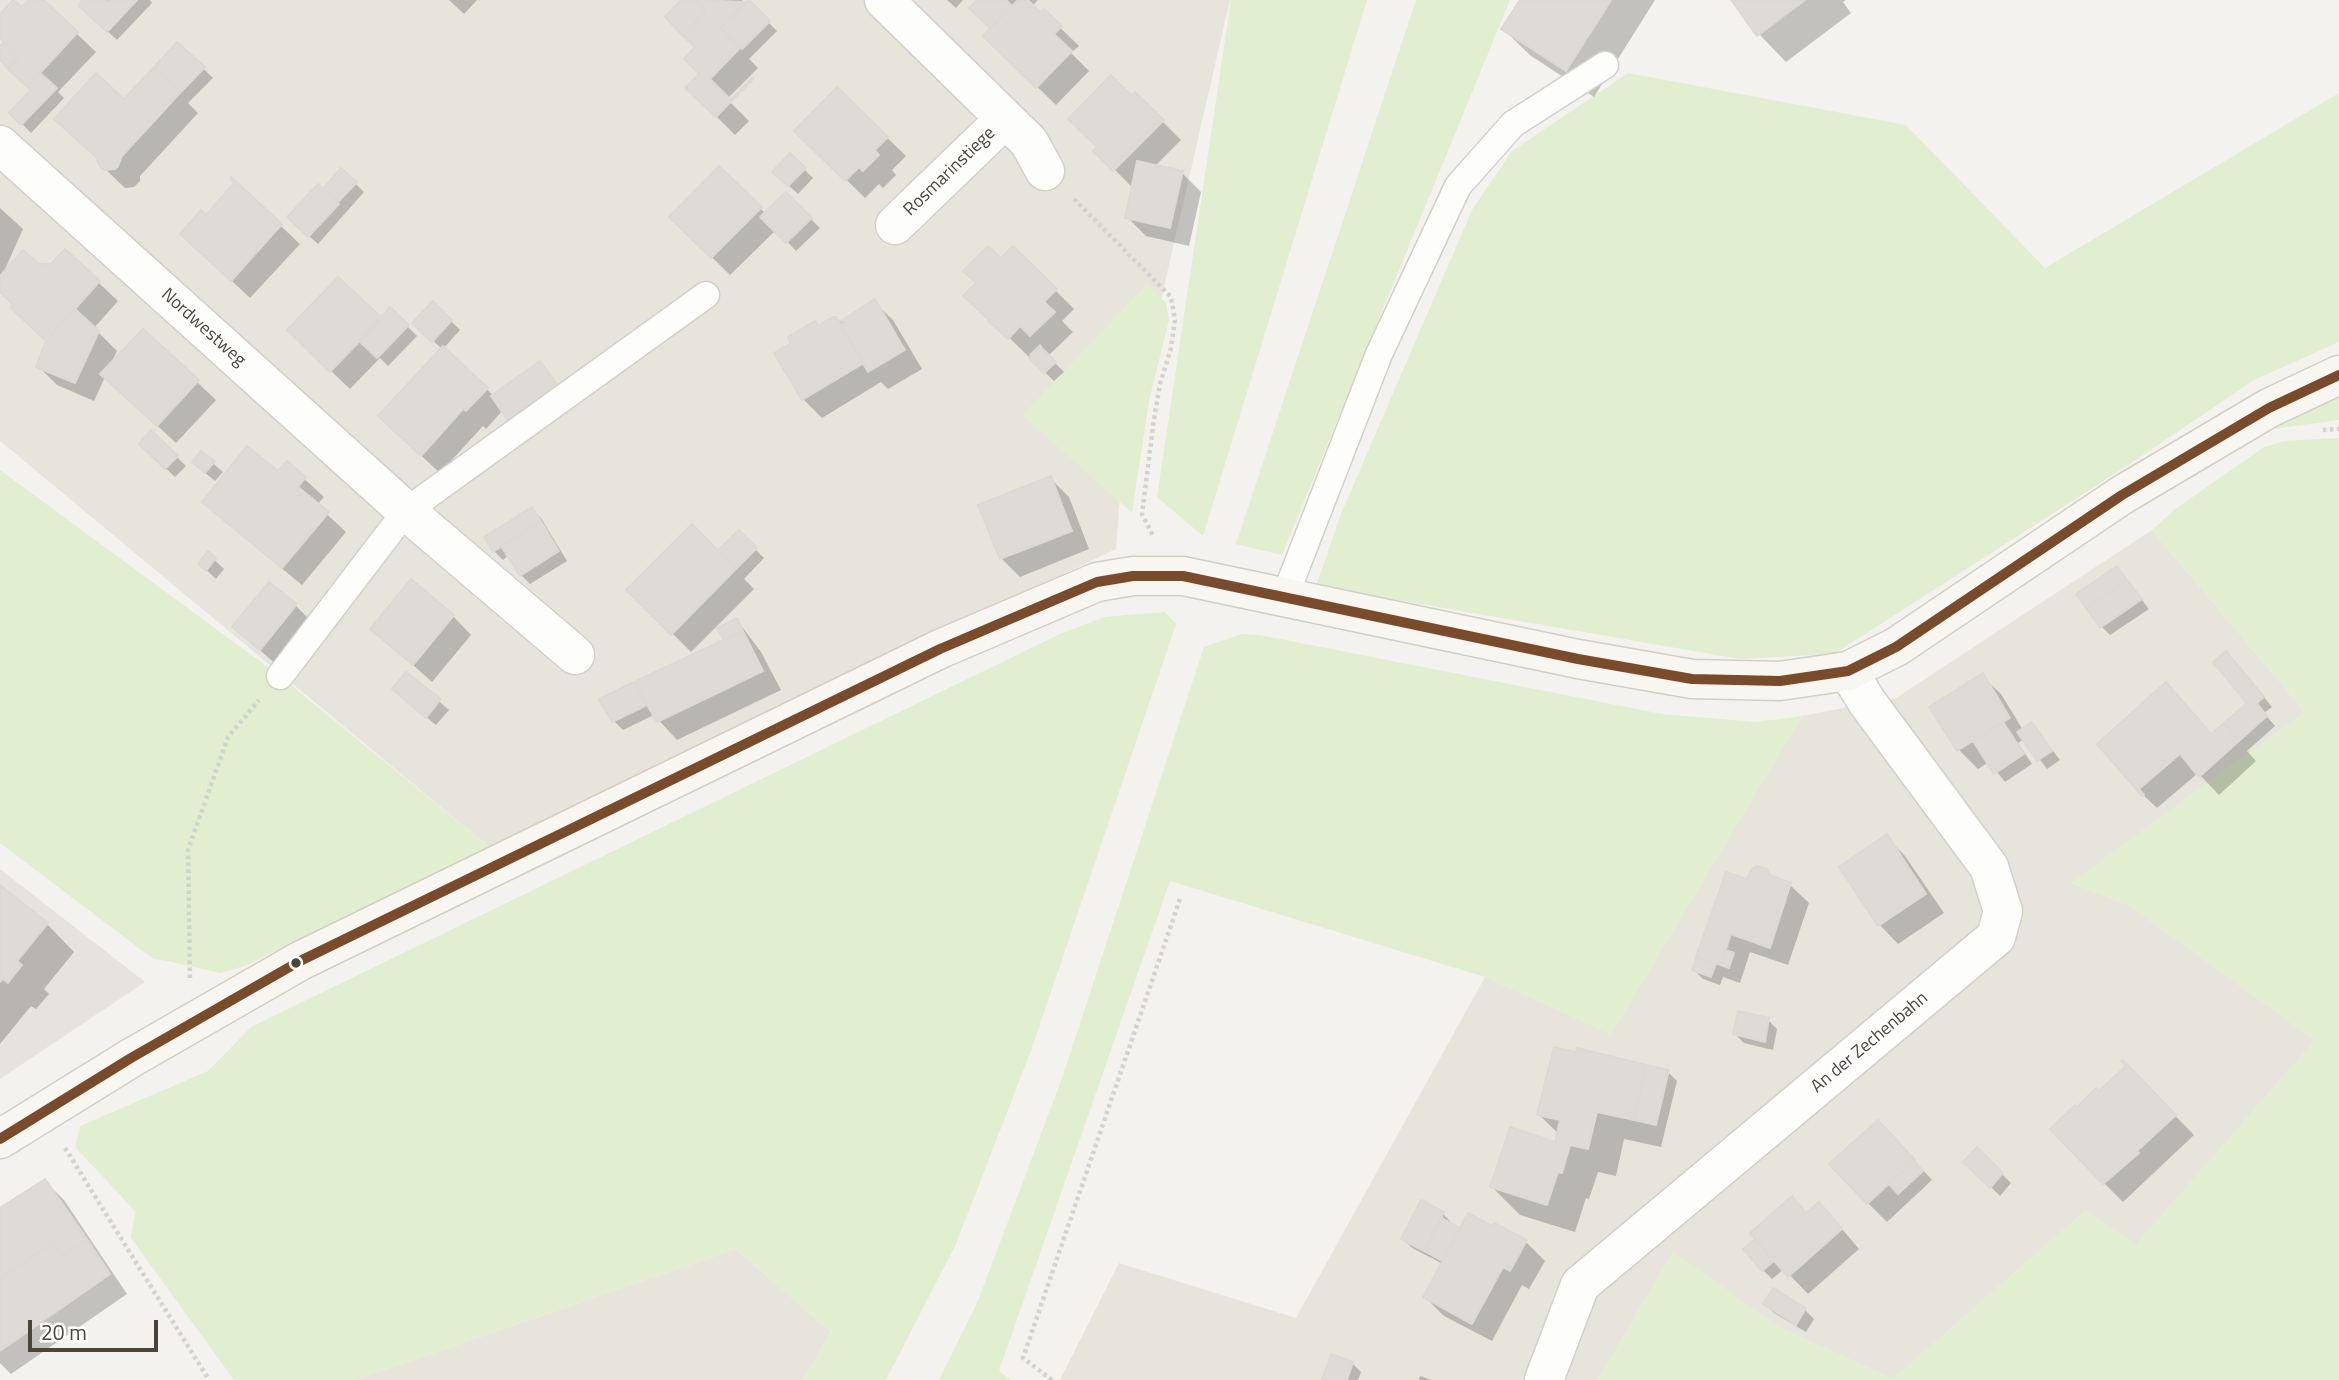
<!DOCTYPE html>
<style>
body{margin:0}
#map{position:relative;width:2339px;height:1380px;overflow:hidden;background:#f4f2ee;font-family:"Titillium Web",sans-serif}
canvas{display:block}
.scale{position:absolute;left:28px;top:1320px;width:130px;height:32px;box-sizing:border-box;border:4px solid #4b4439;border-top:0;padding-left:9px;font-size:21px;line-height:24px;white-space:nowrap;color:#4b4439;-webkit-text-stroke:5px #fff;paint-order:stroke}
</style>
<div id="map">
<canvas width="2339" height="1380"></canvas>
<div class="scale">20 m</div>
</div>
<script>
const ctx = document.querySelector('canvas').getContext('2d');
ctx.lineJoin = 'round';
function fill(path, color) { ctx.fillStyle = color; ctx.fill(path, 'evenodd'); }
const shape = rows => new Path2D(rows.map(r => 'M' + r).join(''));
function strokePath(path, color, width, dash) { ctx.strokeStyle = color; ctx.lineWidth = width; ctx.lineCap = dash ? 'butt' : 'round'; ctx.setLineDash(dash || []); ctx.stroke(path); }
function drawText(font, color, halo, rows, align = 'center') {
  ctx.font = font + ' "Titillium Web",sans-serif'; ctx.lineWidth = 5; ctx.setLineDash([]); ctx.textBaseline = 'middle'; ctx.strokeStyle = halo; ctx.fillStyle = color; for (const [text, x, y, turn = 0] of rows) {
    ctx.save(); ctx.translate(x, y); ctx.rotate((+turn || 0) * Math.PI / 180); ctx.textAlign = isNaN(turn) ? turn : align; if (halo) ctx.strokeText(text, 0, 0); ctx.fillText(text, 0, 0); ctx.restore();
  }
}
const residential = shape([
 [0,0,1230,0,1122,469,1116,549,489,847,0,441],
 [2152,530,2305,712,2071,883,2130,906,2315,1040,2136,1245,2085,1211,1893,1379,1778,1327,1673,1252,1598,1380,1060,1380,1119,1263,1296,1318,1485,977,1611,1034,1802,716,1896,698],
 [736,1249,831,1332,803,1380,355,1380]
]);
const industrial = shape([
 [0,869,145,982,0,1079]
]);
const green = shape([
 [1231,0,1367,0,1203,536,1157,497],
 [1416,0,1510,0,1282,555,1236,544],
 [1628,73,1906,125,2045,268,2339,93,2339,342,2254,380,2136,460,1834,654,1740,659,1316,586,1341,514,1472,210,1512,151],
 [1147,284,1166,303,1169,320,1149,401,1132,513,1022,415],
 [2339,389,2339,420,2273,429,2283,418],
 [2339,438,2339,1380,1598,1380,1673,1251,1778,1327,1893,1379,2085,1211,2136,1244,2315,1040,2130,906,2070,883,2305,712,2152,530,2174,510,2264,447,2285,441],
 [0,470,280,676,489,847,247,965,221,973,152,958,0,843],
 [1165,612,1176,624,1172,636,1032,1048,956,1244,886,1380,803,1380,831,1332,736,1249,355,1380,234,1380,131,1238,135,1211,75,1147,80,1126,208,1071,251,1027,1060,634,1104,617],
 [1242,634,1260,635,1662,714,1757,722,1802,716,1611,1035,1485,977,1170,881,999,1371,1011,1380,939,1380,978,1301,1062,1078,1204,647]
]);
const shadow = shape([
 [31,0,41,0,96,52,58,92,64,98,31,133,12,113,32,91,0,58,0,49,6,42,0,36,0,17,22,10],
 [84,0,150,0,152,3,117,40,90,15],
 [449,0,477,0,464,14],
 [683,0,742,0,746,4,748,2,777,31,749,59,758,68,727,99,749,121,735,135,688,88,701,74,698,48],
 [947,0,963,0,956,8],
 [979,0,1038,0,1032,6,1041,15,1044,12,1079,46,1071,53,1089,71,1056,105,985,36,992,29,971,8],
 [1522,0,1655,0,1594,97,1531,56,1503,29],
 [1733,0,1846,0,1843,2,1851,13,1786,62,1759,34],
 [178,44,213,78,188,103,198,113,140,176,140,181,134,187,125,188,102,166,124,102],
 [837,89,906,156,892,170,896,175,883,188,879,184,865,198,797,131],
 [1135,94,1181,140,1154,167,1182,173,1201,192,1189,246,1146,236,1127,217,1133,188,1096,151],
 [790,156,813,178,798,194,774,172],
 [719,168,766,214,786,195,820,228,796,251,776,230,730,275,671,217],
 [342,170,364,192,318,244,298,226,323,191],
 [236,184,300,244,250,298,201,252,206,217],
 [0,208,23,229,2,276,38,266,52,265,65,251,118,301,94,328,117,351,110,365,143,331,216,400,176,443,105,377,94,401,57,385,38,366,47,341,0,290],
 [1013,248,1074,309,1062,321,1073,332,1048,356,1064,372,1054,381,966,296],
 [1040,344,1042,346,1031,357,1029,355],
 [874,302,893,320,922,369,888,389,881,382,822,418,803,399,819,328,839,323],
 [433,303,460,330,443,349,494,396,540,363,566,396,503,410,486,429,483,426,440,473,399,435,442,349,414,323],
 [391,310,417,336,388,366,380,358,350,389,308,349,381,320],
 [141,444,177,457,186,466,175,477],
 [201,453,223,472,215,481,203,471],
 [287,463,324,497,317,505,346,532,302,585,223,520,204,502,278,474],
 [1050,478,1069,497,1089,549,1020,577,1001,558],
 [532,509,541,518,567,561,530,584,521,575,509,555,503,560,494,551],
 [739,533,764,558,744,579,754,589,691,652,629,590,718,553],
 [208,554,224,569,216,579,200,564],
 [2117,568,2149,609,2110,635,2101,626],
 [296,606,314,624,280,668,234,627],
 [453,616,471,635,432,682,373,629],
 [737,620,761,652,781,690,677,740,654,715,623,730,613,720,602,700,726,641],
 [2235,662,2272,707,2264,713,2275,726,2247,751,2256,761,2219,795,2198,773,2157,808,2138,790,2166,685,2212,735,2250,703],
 [407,674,449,710,436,725,403,698],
 [1982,676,2001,694,2023,730,2032,724,2060,760,2047,769,2024,739,2018,743,2032,764,2005,782,1989,762,1978,769,1959,750,1932,707],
 [1887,837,1905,856,1944,913,1898,944,1880,925,1841,868],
 [1773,878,1790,885,1809,903,1788,965,1750,952,1740,983,1723,977,1720,985,1703,979,1694,970,1748,882],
 [0,888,47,924,74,952,44,989,49,994,36,1009,31,1006,0,1044],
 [1768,1020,1777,1029,1773,1050,1744,1043,1735,1034],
 [1668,1072,1677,1081,1661,1147,1624,1139,1616,1176,1598,1172,1589,1199,1586,1198,1575,1232,1520,1215,1492,1187,1557,1144,1559,1134,1539,1115],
 [2146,1086,2194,1135,2123,1202,2104,1183,2099,1094],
 [1896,1141,1932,1180,1887,1222,1868,1203],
 [1978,1151,2011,1183,2000,1196,1966,1162],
 [45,1181,64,1200,127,1294,11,1374,0,1363,0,1211],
 [1792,1199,1808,1214,1837,1223,1859,1249,1808,1294,1784,1269,1772,1279,1763,1270,1761,1247],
 [1422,1202,1443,1214,1452,1223,1451,1225,1461,1231,1492,1228,1495,1225,1526,1242,1545,1261,1529,1289,1522,1285,1492,1341,1444,1316,1425,1297,1443,1264,1412,1248,1403,1239],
 [1774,1290,1805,1310,1814,1319,1806,1332,1774,1313,1765,1304],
 [1352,1363,1361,1372,1358,1380,1324,1380],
 [1420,1376,1432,1380,1419,1380]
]);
const building = shape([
 [13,0,22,7,29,0,44,0,78,32,27,87,8,69,19,56,0,38,0,14,13,0],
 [82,0,106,0,108,2,111,0,137,0,107,32,79,6,82,0],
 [681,0,695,0,706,10,683,36,665,17,681,0],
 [695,0,746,2,721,28,740,48,710,79,731,100,753,77,754,78,716,117,685,88,699,74,684,59,695,47,683,36,706,10,695,0],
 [749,0,770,21,742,49,721,28,749,0],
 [977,0,1006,0,1012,6,990,28,969,8,977,0],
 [1018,0,1028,0,1041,13,1044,9,1062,26,1054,34,1072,51,1036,88,983,36,1018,0],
 [1520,0,1611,0,1566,71,1501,29,1520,0],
 [1731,0,1805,0,1757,36,1731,0],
 [4,42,19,56,8,68,0,60,0,46,4,42],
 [177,42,205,67,180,93,154,67,177,42],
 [154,67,180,93,122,156,118,166,115,169,105,170,100,167,96,157,54,119,96,73,124,99,154,67],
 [40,73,57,88,21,125,9,113,31,90,27,87,40,73],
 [1111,75,1131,95,1135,92,1164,120,1113,171,1093,151,1097,147,1068,119,1111,75],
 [837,87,888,137,875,150,879,155,863,171,859,167,845,181,794,131,837,87],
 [790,153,806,168,788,186,772,172,790,153],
 [1137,161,1183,171,1170,228,1125,218,1137,161],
 [719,166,762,207,711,258,669,217,719,166],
 [341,168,357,182,338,202,323,189,341,168],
 [231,177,282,224,231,281,180,234,201,210,206,215,234,183,230,179,231,177],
 [318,184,339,204,308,237,287,217,318,184],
 [786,192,812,218,786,243,760,217,786,192],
 [988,246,1001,258,1013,246,1057,289,1044,302,1055,312,1030,336,1020,326,1008,339,988,321,993,319,988,319,963,296,976,283,963,271,988,246],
 [65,249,100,281,46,341,11,308,13,305,0,292,0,276,23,250,39,264,51,264,65,249],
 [338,277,382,318,330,372,287,330,338,277],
 [875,299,905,350,868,372,840,324,849,323,839,321,849,317,847,317,875,299],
 [433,301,452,320,432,342,412,323,433,301],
 [390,307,409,325,377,358,359,341,390,307],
 [75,309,99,331,75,383,36,367,46,341,75,309],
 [833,317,836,317,864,363,802,400,774,353,791,343,788,337,815,321,818,326,833,317],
 [143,329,199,380,157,426,100,374,143,329],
 [443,346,488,388,466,411,463,409,421,456,378,416,443,346],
 [1040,346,1056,362,1044,373,1029,358,1040,346],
 [540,361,558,386,509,422,491,396,540,361],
 [151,430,178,456,165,469,139,444,151,430],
 [247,446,278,471,287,461,306,477,298,487,329,512,282,568,202,502,247,446],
 [201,451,215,461,205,473,192,462,201,451],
 [1051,476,1072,531,1000,559,978,505,1051,476],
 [532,507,541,521,493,552,484,537,532,507],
 [541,521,559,551,520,576,501,546,541,521],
 [692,524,736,569,671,635,626,590,692,524],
 [739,530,757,548,736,569,717,551,739,530],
 [208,551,216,558,206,571,198,564,208,551],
 [2117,566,2127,580,2086,608,2076,594,2117,566],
 [411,579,454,615,413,665,370,629,411,579],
 [2127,580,2142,599,2100,628,2086,608,2127,580],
 [269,582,297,604,260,650,232,627,269,582],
 [737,618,743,631,724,640,717,628,737,618],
 [743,631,763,671,657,722,634,682,743,631],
 [2226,651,2264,697,2257,703,2267,716,2239,741,2224,723,2247,703,2213,662,2226,651],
 [406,672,441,699,426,718,392,689,406,672],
 [1983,673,2010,718,1957,751,1929,707,1983,673],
 [634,682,647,705,612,722,599,699,634,682],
 [2166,682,2211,734,2224,723,2239,741,2199,777,2180,754,2139,789,2144,795,2142,796,2097,744,2166,682],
 [2003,722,2024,754,1994,774,1973,741,2003,722],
 [2032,722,2052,751,2037,761,2017,732,2032,722],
 [1887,834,1926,894,1878,926,1839,867,1887,834],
 [1757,866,1767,869,1770,875,1791,883,1770,948,1731,934,1721,965,1696,957,1726,872,1747,879,1752,869,1757,866],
 [0,885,48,923,17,961,22,965,8,983,3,979,0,982,0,885],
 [1726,950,1734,953,1729,968,1721,965,1726,950],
 [1697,957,1716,964,1711,977,1692,970,1697,957],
 [1738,1011,1769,1018,1765,1042,1733,1034,1738,1011],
 [1554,1047,1576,1052,1577,1048,1646,1065,1634,1120,1597,1112,1588,1149,1570,1145,1562,1173,1558,1172,1547,1205,1490,1187,1510,1127,1555,1142,1560,1120,1537,1115,1554,1047],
 [2123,1060,2176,1115,2137,1151,2139,1153,2103,1184,2050,1129,2075,1105,2077,1107,2096,1088,2099,1091,2126,1066,2121,1061,2123,1060],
 [1646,1065,1669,1070,1656,1125,1634,1120,1646,1065],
 [1878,1120,1915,1160,1867,1204,1829,1164,1878,1120],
 [1977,1147,2003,1173,1990,1188,1963,1162,1977,1147],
 [1914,1161,1923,1171,1898,1194,1889,1184,1914,1161],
 [45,1179,87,1239,62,1257,52,1243,0,1279,0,1208,45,1179],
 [1792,1196,1806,1213,1819,1202,1842,1229,1788,1277,1750,1233,1792,1196],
 [1421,1200,1444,1212,1424,1251,1401,1239,1421,1200],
 [1468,1213,1492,1226,1494,1223,1527,1240,1510,1271,1503,1267,1472,1324,1423,1297,1468,1213],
 [1442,1218,1460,1228,1442,1261,1424,1251,1442,1218],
 [87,1239,110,1274,0,1351,0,1279,52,1243,62,1257,87,1239],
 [1755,1239,1774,1261,1762,1271,1743,1249,1755,1239],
 [1773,1288,1806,1308,1796,1325,1763,1304,1773,1288],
 [1331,1354,1353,1362,1347,1380,1322,1380,1331,1354]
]);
const path = shape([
 [1074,199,1171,297,1175,320,1171,348,1160,384,1154,419,1142,514,1153,536],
 [2323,430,2339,429],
 [190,978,188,850,228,737,259,700],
 [65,1148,209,1380],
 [1052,1380,1023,1358,1180,899]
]);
const service = shape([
 [1285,596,1379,354,1458,186,1513,124,1605,65],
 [280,676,406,511,706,295]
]);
const minor = shape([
 [884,0,1029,142,1045,171],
 [0,145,406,511,575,655],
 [895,225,1005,119],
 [1544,1380,1580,1285,1996,937,2003,911,1989,867,1867,702,1848,671]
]);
const secondary = shape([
 [0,1139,131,1058,300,961,940,649,1097,582,1133,576,1183,576,1578,659,1692,679,1780,681,1848,671,1896,647,2122,495,2269,408,2339,375]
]);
const bus1 = shape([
 [0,1139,131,1058,300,961,940,649,1097,582,1133,576,1183,576,1578,659,1692,679,1780,681,1848,671,1896,647,2122,495,2269,408,2339,375]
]);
const markers = [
 [296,963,6,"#4b4439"]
];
const streetNames = [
 ["Rosmarinstiege",950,172,-44],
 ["Nordwestweg",203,328,42],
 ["An der Zechenbahn",1870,1043,-40]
];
fill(residential, '#e7e4dc');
fill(industrial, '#e6e2de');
fill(green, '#e1eecf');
fill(shadow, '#0003');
fill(building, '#dedbd6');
strokePath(building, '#dcd9d4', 2);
strokePath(service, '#d2d0cb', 29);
strokePath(minor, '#d2d0cb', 41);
strokePath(secondary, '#d3cfc5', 41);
strokePath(path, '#d3d2cc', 4.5, [3.5, 3.5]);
strokePath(service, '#fdfdfc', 26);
strokePath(minor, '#fdfdfc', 38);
strokePath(secondary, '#f7f6f1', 38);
strokePath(bus1, '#7a4b2a', 10);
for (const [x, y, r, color] of markers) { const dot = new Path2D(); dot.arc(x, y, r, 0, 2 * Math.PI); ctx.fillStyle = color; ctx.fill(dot); strokePath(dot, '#fff', 2.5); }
drawText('18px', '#4b4439', '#fff', streetNames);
</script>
